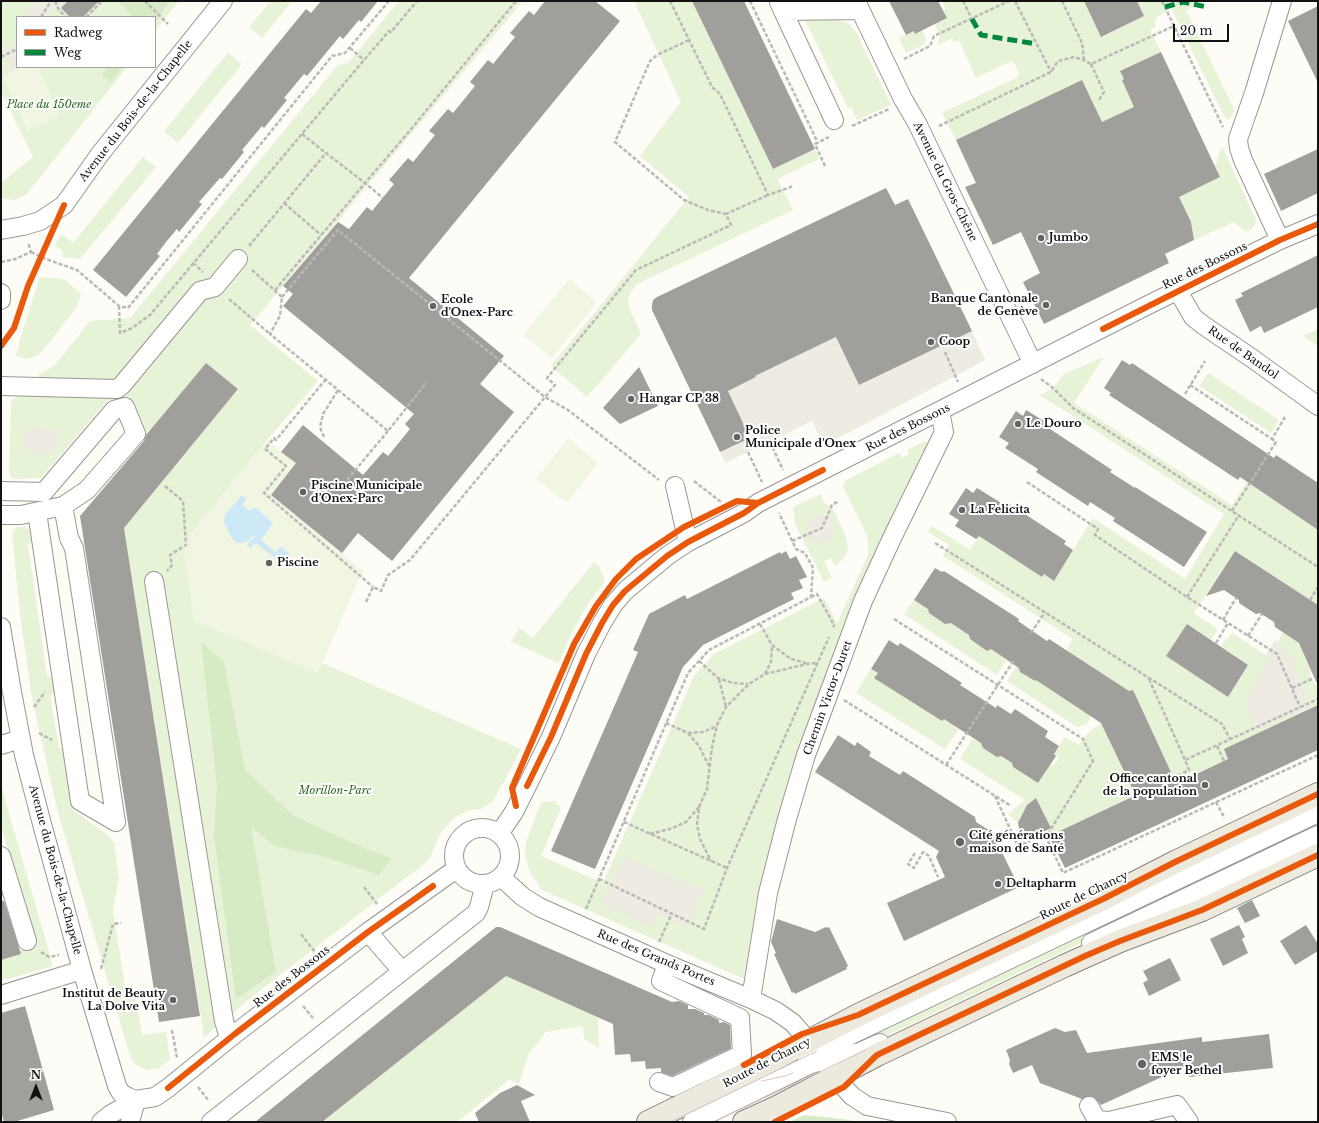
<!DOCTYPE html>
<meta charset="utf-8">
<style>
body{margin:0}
#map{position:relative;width:1319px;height:1123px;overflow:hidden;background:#fdfcf7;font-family:"Libre Baskerville",serif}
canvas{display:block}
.frame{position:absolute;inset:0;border:2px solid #111;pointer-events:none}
.legend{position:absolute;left:16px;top:16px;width:140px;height:52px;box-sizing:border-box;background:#fff;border:1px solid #a0a0a0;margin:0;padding:5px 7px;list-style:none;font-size:12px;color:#111}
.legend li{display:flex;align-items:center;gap:8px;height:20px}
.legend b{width:20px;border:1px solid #a0a0a0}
.north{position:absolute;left:16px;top:1067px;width:40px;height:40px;-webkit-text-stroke:3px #fff;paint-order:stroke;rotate:0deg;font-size:11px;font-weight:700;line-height:16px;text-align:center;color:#111}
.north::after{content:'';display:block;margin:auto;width:14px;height:18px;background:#111;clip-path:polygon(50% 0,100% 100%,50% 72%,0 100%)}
.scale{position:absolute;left:1173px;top:24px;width:56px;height:18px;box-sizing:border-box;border:2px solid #111;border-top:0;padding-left:5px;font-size:12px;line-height:14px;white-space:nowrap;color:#111;-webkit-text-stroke:3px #fff;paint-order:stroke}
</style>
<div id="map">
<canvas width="1319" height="1123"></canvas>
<div class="frame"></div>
<ul class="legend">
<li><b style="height:5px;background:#e8590c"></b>Radweg</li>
<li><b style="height:5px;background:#00873e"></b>Weg</li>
</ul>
<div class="north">N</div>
<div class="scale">20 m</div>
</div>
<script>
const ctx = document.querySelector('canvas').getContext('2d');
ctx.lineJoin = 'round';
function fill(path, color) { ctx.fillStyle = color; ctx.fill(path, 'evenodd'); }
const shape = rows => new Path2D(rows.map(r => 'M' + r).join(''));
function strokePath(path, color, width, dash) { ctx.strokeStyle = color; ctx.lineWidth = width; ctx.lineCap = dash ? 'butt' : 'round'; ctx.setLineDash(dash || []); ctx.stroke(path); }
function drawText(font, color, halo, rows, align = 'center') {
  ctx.font = font + ' "Libre Baskerville",serif'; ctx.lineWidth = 4; ctx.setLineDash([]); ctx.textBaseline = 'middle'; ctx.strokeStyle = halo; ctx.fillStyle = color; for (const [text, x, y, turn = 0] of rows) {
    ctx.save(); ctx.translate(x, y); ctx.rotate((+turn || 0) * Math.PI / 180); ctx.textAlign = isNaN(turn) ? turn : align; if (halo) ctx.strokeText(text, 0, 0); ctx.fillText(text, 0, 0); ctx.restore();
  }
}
const green = shape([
 [1,1,179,1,155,31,155,17,17,17,17,67,127,67,27,194,15,200,1,198,1,183,33,157,1,92],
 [271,1,292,1,262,38,249,27],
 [399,1,523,1,250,325,318,381,267,440,183,544,318,673,322,663,521,749,506,778,492,802,481,809,471,810,458,815,450,822,440,834,429,860,253,996,204,1037,124,528,238,389,206,363,146,435,129,397,108,400,41,478,13,479,9,474,11,402,18,395,33,395,38,375,55,365,90,321,130,318,338,65,348,63],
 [634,1,692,1,773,169,815,149,819,159,777,179,793,210,637,284,631,292,628,299,630,310,641,334,587,397,551,366,689,197,640,156,681,102],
 [942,1,1084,1,1102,37,1144,16,1137,1,1196,1,1198,5,1186,10,1234,109,1233,114,1228,120,1224,116,1171,8,1156,18,1155,27,1150,29,1161,52,1121,71,1124,79,1122,80,1177,195,1187,193,1220,177,1215,166,1222,146,1256,220,1255,225,1252,229,1246,232,1234,222,1194,240,1191,222,1102,122,1081,81,956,140,942,113,1018,77,1019,73,1014,63,1011,61,976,78,959,40,954,42,952,38,939,45,938,43,940,37,935,24,946,18,943,10,946,9],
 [805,20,838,20,848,23,856,32,891,105,857,120,851,107,848,108],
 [922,30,926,39,925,44,906,53,899,38,914,31,915,34],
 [228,53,242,64,178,143,164,131],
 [143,157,156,167,80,259,63,257,63,252,55,245,60,236,63,235,73,243],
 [40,277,64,279,81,294,77,307,45,348,37,356,26,359,16,356,20,339],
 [1318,329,1318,346,1303,336],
 [1104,357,1074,403,1232,505,1247,482,1318,530,1318,605,1235,551,1194,613,1216,628,1217,631,1211,640,1187,625,1166,656,1228,697,1248,665,1221,646,1232,633,1266,655,1275,640,1278,642,1283,632,1300,639,1307,653,1304,655,1311,670,1310,674,1314,684,1318,685,1318,705,1224,749,1228,759,1180,782,1179,779,1168,784,1121,686,1066,651,1073,639,943,556,949,545,928,532,932,526,970,550,980,533,992,541,990,544,1010,556,1042,577,1044,574,1054,581,1093,518,1185,579,1224,514,1065,411,1039,395,1044,393,1053,388,1064,374],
 [1208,373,1279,420,1271,433,1199,386],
 [925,441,929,446,797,761,793,763,758,891,744,979,542,890,530,872,525,856,526,842,541,802,555,801,561,808,541,856,603,883,694,676,714,654,824,598,837,623,868,555,868,540,864,529,843,487,845,481,899,453,902,458,909,454,907,450],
 [821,494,823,501,833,509,846,537,848,547,844,558,835,566,831,558,824,561,832,578,824,582,795,524,793,507],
 [17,527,26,527,29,530,32,543,28,544,47,675,55,681,57,694,50,695,59,747,69,754,73,810,108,835,114,843,119,878,113,911,126,992,135,991,142,1035,166,1032,170,1059,159,1068,146,1070,136,1065,130,1056,57,809,32,698,20,614,12,533,13,530],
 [594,562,598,564,605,582,589,602,570,636,559,663,511,642,519,628,533,638],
 [914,600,928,608,929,613,945,624,958,621,956,626,963,631,972,630,969,635,970,639,987,651,991,649,995,645,997,653,1006,660,997,675,904,614],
 [580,644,582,647,570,673,567,674,565,671,577,645],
 [1018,664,1020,672,1034,681,1039,680,1044,685,1091,716,1087,724,1077,727,1007,681],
 [871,669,878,673,875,678,942,721,945,717,959,729,945,749,856,693],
 [1101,723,1134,792,1131,794,1132,797,1044,838,1041,832,1046,818,1036,798,1027,805,1018,823,1008,814,1025,800,960,759,973,738,1012,763,1013,767,1027,776,1032,775,1040,781,1050,764,1053,766,1059,758,1054,754,1065,737,1079,745,1088,733],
 [1,781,6,803,53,966,1,981,1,960,20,950,36,945,1,826],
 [1318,818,1318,830,1217,878,1212,868],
 [1192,877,1197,888,877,1040,872,1029],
 [506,976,598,1017,599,1048,584,1039,583,1026,546,1032,529,1053,519,1084,510,1079,457,1122,322,1122]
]);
const forest = shape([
 [118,1,170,1,155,22,155,17,133,17],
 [108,67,122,67,110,83,102,75],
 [201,642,224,662,245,770,294,816,366,849,392,858,379,875,325,857,275,846,251,827,276,972,236,999,214,837,217,786],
 [804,1115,843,1119,860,1122,790,1122]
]);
const pitch = shape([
 [22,67,38,67,60,115,27,130,2,76],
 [569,279,597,302,552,358,523,335],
 [568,438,598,463,567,503,536,479],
 [267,440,296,463,271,495,364,572,358,581,318,673,194,621,183,543]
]);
const plaza = shape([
 [34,1,68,1,56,12,55,10,51,9,46,17,24,17],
 [17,44,17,67,22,67,11,72,2,52],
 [972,331,985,360,865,424,824,445,812,421,725,463,720,452,750,438,728,391,756,377,755,376,838,336,859,385],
 [31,427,55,430,60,440,57,447,44,457,28,452,22,435],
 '806 529a14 14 0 1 1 28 0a14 14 0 1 1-28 0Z',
 [1275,640,1281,644,1286,655,1294,659,1296,662,1292,664,1311,706,1258,730,1245,704,1270,658,1266,655],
 [624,856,703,891,687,927,657,914,651,927,602,905]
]);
const water = shape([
 [242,495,246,499,242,505,249,511,253,508,256,508,273,523,261,540,275,552,281,547,289,553,289,556,284,562,281,563,257,544,254,544,251,548,247,545,254,537,253,535,248,541,243,543,238,543,232,539,224,522,225,515]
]);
const building = shape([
 [68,1,99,1,83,17,70,17,61,8],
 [321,1,378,1,361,22,359,20,343,39,340,36,307,76,304,74,284,98,287,100,264,128,262,126,242,150,244,152,222,179,220,178,199,202,202,204,179,232,177,229,166,242,157,254,160,256,126,297,93,270,306,9,311,13],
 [545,1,595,1,620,21,409,278,504,356,480,384,514,412,392,561,358,533,342,553,271,495,296,463,281,452,303,425,363,475,383,452,388,456,410,429,405,424,414,414,283,306,293,294,283,286,338,222,349,229,367,207,372,211,394,184,389,180,408,158,413,162,435,135,429,131,448,109,453,113,475,86,470,82,488,60,493,64,515,37,510,33,529,11,534,15],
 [692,1,744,1,815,149,773,169],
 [889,1,938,1,947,18,915,34,914,31,906,35],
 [1084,1,1137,1,1144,16,1101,37],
 [1318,6,1318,83,1288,21],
 [1161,52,1220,177,1179,197,1191,222,1194,240,1165,254,1169,263,1044,324,1023,282,1040,273,1021,232,993,245,965,187,976,183,956,140,1082,80,1102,122,1134,107,1122,80,1124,79,1120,71],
 [1318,149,1318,193,1281,211,1264,174],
 [886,188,895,205,908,199,972,331,859,385,836,337,755,376,756,377,728,391,750,438,720,452,652,310,652,305,653,300,657,297],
 [1318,255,1318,307,1264,333,1261,326,1250,332,1235,300,1243,296,1241,293],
 [1122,360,1130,365,1132,363,1274,458,1276,455,1318,483,1318,530,1240,477,1238,480,1109,395,1111,393,1104,388],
 [206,363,238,389,124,528,200,1016,159,1022,80,516,144,441,146,435],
 [639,367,658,406,620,424,603,408],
 [1026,410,1049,424,1047,427,1112,470,1110,472,1135,488,1135,487,1207,532,1184,567,1113,521,1115,518,1090,502,1088,506,1036,472,1038,469,1005,448,1009,443,999,437,1016,411,1023,416],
 [966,488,973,493,977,488,1006,506,1008,503,1066,541,1064,544,1073,550,1054,581,1044,574,1042,577,979,536,976,539,955,526,959,520,949,514],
 [786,551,790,559,796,556,807,577,799,580,803,588,791,593,794,599,703,645,683,667,595,869,551,851,638,652,633,650,649,614,685,595,687,599,780,552,781,554],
 [1235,551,1318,605,1318,686,1299,643,1275,627,1274,622,1260,613,1256,614,1248,609,1239,603,1239,600,1224,590,1206,596],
 [935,568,942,572,944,571,1019,619,1018,621,1047,641,1049,639,1129,691,1133,690,1175,781,1179,779,1180,782,1228,759,1224,749,1318,705,1318,750,1065,868,1049,836,1132,797,1131,794,1134,792,1101,723,1036,680,1035,681,1020,672,1019,668,991,649,987,651,970,639,969,635,951,623,945,624,929,613,928,609,914,600],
 [1187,624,1248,665,1228,697,1166,656],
 [889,640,898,646,900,643,916,653,962,683,960,685,996,708,997,705,1011,714,1015,709,1048,731,1045,737,1059,746,1054,754,1056,756,1038,783,1013,767,1012,763,1006,759,1001,756,997,757,983,748,981,743,944,719,942,721,874,678,878,673,871,669],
 [838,735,855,746,857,742,871,752,869,756,900,775,903,771,975,817,976,822,992,832,1019,887,904,941,887,903,945,877,936,857,939,851,815,772],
 [1036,798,1051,828,1022,842,1018,823,1027,805],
 [1252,900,1260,916,1245,923,1237,908],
 [1,901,4,901,21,954,1,960],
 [777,919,815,932,826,927,827,928,829,927,848,966,846,968,847,969,795,994,794,992,792,993,774,954,776,953,771,942],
 [1239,925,1245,937,1242,939,1248,953,1223,966,1210,939],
 [1306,925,1318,944,1318,951,1295,965,1280,941],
 [496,927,500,927,672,1002,679,1001,688,1005,688,1009,695,1009,704,1013,704,1015,709,1015,719,1020,719,1023,724,1022,730,1025,731,1048,672,1076,661,1072,661,1068,646,1069,645,1061,631,1062,630,1054,615,1055,613,1024,506,976,322,1122,255,1122],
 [1170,958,1181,980,1149,996,1143,983,1148,980,1143,971],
 [25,1006,54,1110,14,1122,4,1122,1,1111,1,1013],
 [1055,1028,1065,1032,1076,1030,1087,1053,1202,1037,1202,1042,1269,1034,1273,1068,1189,1077,1188,1065,1101,1105,1094,1097,1089,1096,1082,1099,1040,1083,1032,1065,1013,1073,1009,1064,1010,1060,1006,1050],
 [517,1085,535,1095,521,1101,530,1122,479,1122,475,1113,500,1093]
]);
const path = shape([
 [55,1,59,10,66,17],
 [145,1,168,24],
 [670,1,712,87,720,94,768,195,791,187,789,184],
 [750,1,818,143],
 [963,1,972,19],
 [1015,1,1051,72],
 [1062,1,1082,43,1084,60],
 [1162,1,1223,127],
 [41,17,51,1],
 [86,17,100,3,97,1],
 [689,40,657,55,650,61,615,142,684,200,708,210,726,214],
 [350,48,364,60],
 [1,57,17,49],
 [904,59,930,46,934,36,1009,1],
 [1091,64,1104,92,1099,100],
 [852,126,889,109],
 [939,126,1051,72,1058,61,1074,57,1084,60,1091,64,1174,26],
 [302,134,326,153],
 [825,166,815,144,829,137],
 [284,203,321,235],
 [249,246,326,153,365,183,407,134,516,1],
 [31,252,46,259,77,270,119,306,128,308,332,56,345,53,389,1],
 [1,262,15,259,31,252,28,242],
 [193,263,203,272],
 [252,270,282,297,280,316,270,334,388,431,427,382],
 [275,290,365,183,383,198],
 [282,297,338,230,545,397,568,410,659,480],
 [229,299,270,334],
 [119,306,120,333,132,328,150,315,364,60,389,31,391,32,417,1],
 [945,352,958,382],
 [326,379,276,440,274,438,265,449,286,466,264,493,373,587],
 [1041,379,1053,388,1073,408,1318,567],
 [1190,385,1272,439,1285,417],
 [1185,394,1205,361],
 [324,437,320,427,323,414,338,390],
 [770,442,783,470],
 [748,452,762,482],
 [347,480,388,431],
 [694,481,721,502],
 [1027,482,1098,529,1095,535,1187,597,1277,654,1300,707],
 [165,486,183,501,186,545,170,555,172,565,167,571],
 [1232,511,1276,442,1272,439],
 [792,541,822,528,832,505,839,501],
 [935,543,1222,724,1230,739],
 [811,597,817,594,834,625,833,627],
 [1187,597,1239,515],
 [1310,600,1318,587],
 [366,602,373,587,381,591,388,575,410,560,555,385,547,378,636,270,731,225,726,214,768,195],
 [894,619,1083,739,1093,761,1046,837,1063,873,1318,755],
 [1223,620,1236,598],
 [760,624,772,645,791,659,806,663],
 [1031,633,1045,612],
 [1248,636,1262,614],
 [1216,643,1228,623],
 [699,661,718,678,733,683,748,684],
 [765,674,771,662,772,646],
 [719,679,726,707],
 [1149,679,1185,760],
 [1292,688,1312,679],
 [844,700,1011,806],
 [34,707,45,692],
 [666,723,688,733,703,732,717,726],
 [39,733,52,740],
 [688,733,699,746,709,766],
 [1217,746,1224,761],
 [946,765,1014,660],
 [1167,781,1189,770,1185,760,1318,699],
 [995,796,1018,846,1030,841],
 [1216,802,1224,817],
 [699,807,707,789,712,747,717,725,726,707,749,684,765,674,807,664,816,663],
 [624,822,727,868],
 [650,834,673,828,686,822,699,807,697,825,700,839,711,861],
 [915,853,908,864,914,868,923,852,929,856,938,877],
 [599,879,704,929,727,868,829,637],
 [364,887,377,904],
 [586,909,688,673,709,650,811,597,813,568,805,553,796,549,779,513],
 [301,934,315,952],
 [659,942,672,913],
 [41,952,49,957,59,955],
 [101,969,113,924,121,923],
 [303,1006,313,1018],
 [172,1030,177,1058],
 [198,1087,209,1101]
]);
const minor = shape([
 [856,1,903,99,917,123,1033,364],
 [779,2,783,11,860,10],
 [783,11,834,120],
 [1,230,23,226,40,221,64,205,100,154,223,1],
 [1280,240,1243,160,1239,148,1238,139,1254,93,1282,1],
 [1178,291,1193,317,1203,325,1253,359,1318,406],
 [1,293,1,300],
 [1,386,117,389,122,385,200,291,215,287,238,259],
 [675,486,688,542],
 [1,491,44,492],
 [37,512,80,801,116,822,74,548,69,538,63,506],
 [1,515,21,515,63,506,87,490,136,434,125,407,114,410,44,492],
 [154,581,224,1021,229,1038],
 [1,627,12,692,24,755,42,824,82,970,117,1086,121,1093,128,1097,136,1100],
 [1,745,21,739],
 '454 856a28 28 0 1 1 56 0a28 28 0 1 1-56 0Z',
 [499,834,514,812,527,786,551,737,586,654,602,623,613,605,625,591,667,556,688,542,744,513,758,503,1148,305,1280,240,1318,224],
 [1,856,27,941],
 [501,877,523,897,539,907,667,964,751,999,776,1011,793,1023,817,1051,844,1087,852,1096,867,1106,947,1122],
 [368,932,402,971],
 [1091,943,1318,835],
 [1,995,82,970],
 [751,999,768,893,787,819,806,755,863,601,892,538,944,432,940,411],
 [807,1061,817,1051,1318,813],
 [659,1082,673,1087,742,1054,740,1018,661,981,667,964],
 [1089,1106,1097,1120,1109,1121,1177,1105,1189,1122],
 [101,1122,111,1114,136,1100,155,1097,168,1088,236,1033,368,932,456,869],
 [130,1122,136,1100],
 [211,1122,476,913,479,907,485,884],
 [692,1122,811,1064,829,1059,860,1052,880,1043]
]);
const major = shape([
 [648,1122,748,1073,858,1015,1105,898,1175,862,1318,794],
 [744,1122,777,1107,877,1055,1064,966,1120,941,1202,910,1318,855]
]);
const tram = shape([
 [762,1081,785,1076,793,1073],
 [670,1122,817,1051],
 [713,1122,866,1050]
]);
const quiet = shape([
 [1165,7,1183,2,1207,7],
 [972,19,981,35,1037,44]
]);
const cycleway = shape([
 [1103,329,1280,240,1318,224],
 [1,346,14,328,28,286,64,205],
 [527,786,551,737,586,654,602,623,613,605,625,591,667,556,688,542,744,513,758,503,823,470],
 [516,806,512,788,574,644,596,606,616,579,636,559,684,527,737,501,758,503],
 [744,1065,802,1034,858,1015,1105,898,1175,862,1318,794],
 [168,1088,236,1033,368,932,433,886],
 [775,1122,844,1087,877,1055,1085,956,1120,941,1202,910,1318,855]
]);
const markers = [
 [1041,238,4,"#646362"],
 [1046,305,4,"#646362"],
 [433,306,4,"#646362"],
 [931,342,4,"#646362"],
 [631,399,4,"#646362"],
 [1018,424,4,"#646362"],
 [737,437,4,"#646362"],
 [303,492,4,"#646362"],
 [962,510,4,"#646362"],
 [269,563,4,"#646362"],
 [1205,785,4,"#646362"],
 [960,842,5,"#646362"],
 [998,884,4,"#646362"],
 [173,1000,4,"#646362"],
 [1142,1064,5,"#646362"]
];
const parkNames = [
 ["Place du 150eme",49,105],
 ["Morillon-Parc",335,791]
];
const streetNames = [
 ["Avenue du Bois-de-la-Chapelle",136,111,-52],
 ["Avenue du Gros-Chêne",945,182,64],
 ["Rue des Bossons",1205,266,-26],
 ["Rue de Bandol",1243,353,35],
 ["Rue des Bossons",908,428,-27],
 ["Chemin Victor-Duret",828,698,-70],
 ["Avenue du Bois-de-la-Chapelle",55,870,75],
 ["Route de Chancy",1084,896,-26],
 ["Rue des Grands Portes",656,958,23],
 ["Rue des Bossons",292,977,-38],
 ["Route de Chancy",767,1063,-27]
];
const poiNames = [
 ["Jumbo",1049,238],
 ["Banque Cantonale",1038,299,"right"],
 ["de Genève",1038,312,"right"],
 ["Ecole",441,300],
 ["d'Onex-Parc",441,313],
 ["Coop",939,342],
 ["Hangar CP 38",639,399],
 ["Le Douro",1026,424],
 ["Police",745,431],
 ["Municipale d'Onex",745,444],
 ["Piscine Municipale",311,486],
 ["d’Onex-Parc",311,499],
 ["La Felicita",970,510],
 ["Piscine",277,563],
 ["Office cantonal",1197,779,"right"],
 ["de la population",1197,792,"right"],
 ["Cité générations",969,836],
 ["maison de Santé",969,849],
 ["Deltapharm",1006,884],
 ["Institut de Beauty",165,994,"right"],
 ["La Dolve Vita",165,1007,"right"],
 ["EMS le",1151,1058],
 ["foyer Bethel",1151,1071]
];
fill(green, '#e7f3d7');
fill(forest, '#d8eac5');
fill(pitch, '#f0f6e1');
fill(plaza, '#edebe2');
fill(water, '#cde8f7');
fill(building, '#a19f9c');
strokePath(minor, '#979795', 20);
strokePath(major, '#858482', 24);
strokePath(path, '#b9b9b8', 2.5, [4, 2]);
strokePath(minor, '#fffffe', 18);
strokePath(major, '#ede9dc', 22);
strokePath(tram, '#d9c6c7', 1);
strokePath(quiet, '#00873e', 5, [10, 5]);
strokePath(cycleway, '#e8590c', 6);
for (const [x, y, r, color] of markers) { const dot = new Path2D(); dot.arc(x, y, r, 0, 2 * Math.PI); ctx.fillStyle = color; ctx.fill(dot); strokePath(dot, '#fff', 1.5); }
drawText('italic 11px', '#2f6b1f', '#fff', parkNames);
drawText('11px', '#111', '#fff', streetNames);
drawText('bold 11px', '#111', '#fff', poiNames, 'left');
</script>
